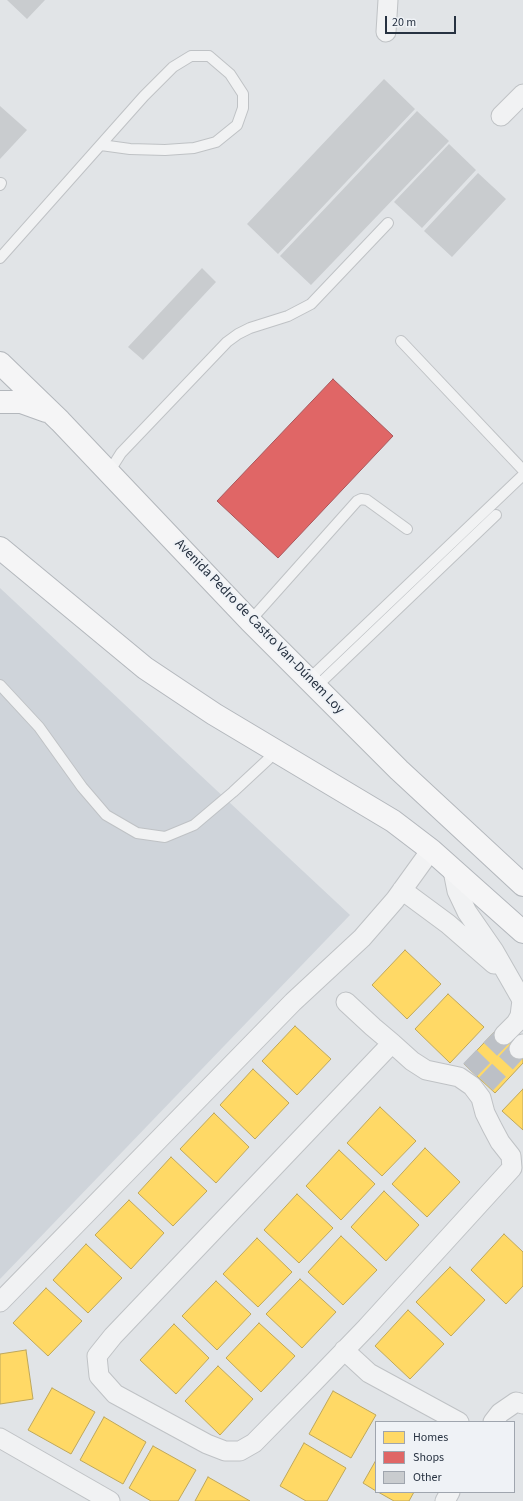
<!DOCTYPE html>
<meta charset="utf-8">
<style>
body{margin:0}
#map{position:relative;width:523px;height:1501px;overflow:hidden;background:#e1e4e7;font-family:"Source Sans 3",sans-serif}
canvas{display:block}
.legend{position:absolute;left:375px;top:1421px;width:140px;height:72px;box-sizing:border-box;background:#eff2f6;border:1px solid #9fa5ae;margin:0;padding:5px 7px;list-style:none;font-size:12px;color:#273241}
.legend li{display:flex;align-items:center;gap:8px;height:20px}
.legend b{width:20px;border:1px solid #9fa5ae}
.scale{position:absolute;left:385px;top:16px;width:71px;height:18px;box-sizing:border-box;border:2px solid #273241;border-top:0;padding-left:5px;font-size:12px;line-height:14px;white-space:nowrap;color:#273241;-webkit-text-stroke:3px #eff2f6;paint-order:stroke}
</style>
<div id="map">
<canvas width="523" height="1501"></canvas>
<ul class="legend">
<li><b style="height:11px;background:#ffd966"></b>Homes</li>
<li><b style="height:11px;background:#e06666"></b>Shops</li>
<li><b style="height:11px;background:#c9cccf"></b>Other</li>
</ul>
<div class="scale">20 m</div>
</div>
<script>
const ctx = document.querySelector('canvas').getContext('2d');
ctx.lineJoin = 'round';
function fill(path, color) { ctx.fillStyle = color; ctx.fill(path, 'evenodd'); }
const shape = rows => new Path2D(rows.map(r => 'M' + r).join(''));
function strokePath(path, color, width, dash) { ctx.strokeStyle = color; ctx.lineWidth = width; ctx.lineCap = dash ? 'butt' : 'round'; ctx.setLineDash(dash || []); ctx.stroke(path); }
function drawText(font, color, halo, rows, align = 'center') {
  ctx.font = font + ' "Source Sans 3",sans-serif'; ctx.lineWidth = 4; ctx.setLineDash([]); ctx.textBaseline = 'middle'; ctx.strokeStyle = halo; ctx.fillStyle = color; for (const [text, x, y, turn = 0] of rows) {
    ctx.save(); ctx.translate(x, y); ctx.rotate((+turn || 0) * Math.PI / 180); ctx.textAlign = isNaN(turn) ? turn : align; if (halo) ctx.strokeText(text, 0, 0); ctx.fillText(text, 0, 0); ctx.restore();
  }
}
const built = shape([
 [0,588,350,915,0,1279]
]);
const homes = shape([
 [405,950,441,984,407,1019,372,985,405,950],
 [448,994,484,1027,450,1063,415,1029,448,994],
 [295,1026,331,1059,297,1095,262,1061,295,1026],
 [497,1029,523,1053,523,1063,495,1093,464,1064,497,1029],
 [253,1069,289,1103,255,1139,220,1105,253,1069],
 [523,1089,523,1130,502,1111,523,1089],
 [380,1107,416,1141,382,1176,347,1143,380,1107],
 [214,1113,249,1147,216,1183,180,1149,214,1113],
 [425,1148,460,1182,427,1217,392,1184,425,1148],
 [339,1150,375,1184,341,1220,306,1186,339,1150],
 [171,1157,207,1191,173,1226,138,1193,171,1157],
 [384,1191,419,1225,386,1261,351,1227,384,1191],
 [297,1194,333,1228,299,1263,264,1230,297,1194],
 [129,1200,164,1233,131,1269,95,1235,129,1200],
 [504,1234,523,1252,523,1286,506,1304,471,1270,504,1234],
 [341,1236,377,1270,343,1305,308,1272,341,1236],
 [257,1238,292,1272,258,1307,223,1274,257,1238],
 [86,1244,122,1278,88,1313,53,1280,86,1244],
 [450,1267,485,1300,451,1336,416,1302,450,1267],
 [300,1279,336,1312,302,1348,266,1314,300,1279],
 [216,1281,251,1314,217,1350,182,1316,216,1281],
 [46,1288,82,1321,48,1356,13,1323,46,1288],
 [408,1310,444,1344,410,1379,375,1346,408,1310],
 [259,1323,295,1356,261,1392,226,1358,259,1323],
 [174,1324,209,1358,176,1394,140,1360,174,1324],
 [26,1350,33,1399,0,1404,0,1354,26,1350],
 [218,1366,253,1399,220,1435,185,1401,218,1366],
 [52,1388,95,1412,71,1454,28,1430,52,1388],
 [333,1391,376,1415,351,1458,309,1434,333,1391],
 [104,1417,146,1442,123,1484,80,1460,104,1417],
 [304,1443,346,1468,327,1501,306,1501,280,1486,304,1443],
 [153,1446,196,1470,178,1501,151,1501,129,1488,153,1446],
 [376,1460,376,1491,363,1483,376,1460],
 [208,1477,250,1501,195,1501,208,1477],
 [378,1492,414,1492,409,1501,394,1501,378,1492]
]);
const shops = shape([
 [333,379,393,436,278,558,217,501,333,379]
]);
const building = shape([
 [7,0,45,0,27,19],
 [384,79,415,109,278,254,247,224],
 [0,106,27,130,0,159],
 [417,111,449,141,311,285,280,256],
 [449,144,476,170,422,228,394,202],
 [478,173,506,199,452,257,424,231],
 [202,268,216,282,143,360,128,347]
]);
const streetTunnel = shape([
 [470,1070,504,1035],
 [486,1084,519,1049]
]);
const lane = shape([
 [0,185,1,183],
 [0,258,144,96,173,67,191,56,209,56,230,74,243,94,243,108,237,125,216,142,194,148,165,150,130,149,101,145],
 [401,341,523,470],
 [109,472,121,453,227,342,238,334,250,328,288,316,311,304,388,223],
 [250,621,357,501,361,499,367,500,407,529],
 [309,679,523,475],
 [0,685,39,727,82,787,106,815,137,833,165,837,194,825,233,792,276,752],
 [316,687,496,515]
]);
const street = shape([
 [386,32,388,0],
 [501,116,523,94],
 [453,871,457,891,467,912,494,951,522,1000,520,1016,516,1023,504,1035],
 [402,890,448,924,494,964],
 [346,1002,373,1027,392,1043,412,1061,426,1070,459,1077,472,1086,481,1098,485,1113,492,1127,500,1142,511,1156,512,1168,367,1327,313,1383,254,1443,240,1451,225,1451,207,1444,115,1394,99,1376,97,1356,113,1336,392,1043],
 [519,1049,523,1044],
 [0,1302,293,1002,362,938,395,900,431,850],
 [344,1350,369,1373,459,1422],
 [493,1422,500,1413,516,1402,523,1404],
 [0,1438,110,1501],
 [445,1501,450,1492]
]);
const highway = shape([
 [0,363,60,421,250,621,399,770,523,885],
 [0,402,21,402,46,411],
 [0,548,145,668,214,714,393,821,431,850,523,932]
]);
const streetNames = [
 ["Avenida Pedro de Castro Van-Dúnem Loy",259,627,46]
];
fill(built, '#cfd4da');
fill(homes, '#ffd966');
strokePath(homes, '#bea75b', 1);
fill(shops, '#e06666');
strokePath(shops, '#a8565b', 1);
fill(building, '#c9cccf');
strokePath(streetTunnel, '#bcc0c6', 19, [19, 10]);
strokePath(lane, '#bfc2c5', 12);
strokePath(street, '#bfc2c5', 21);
strokePath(highway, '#b3b7bc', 24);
strokePath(lane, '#f1f2f3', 10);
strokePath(street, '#f1f2f3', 19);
strokePath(highway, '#f5f5f6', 22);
drawText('14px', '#273241', '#eff2f6', streetNames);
</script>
